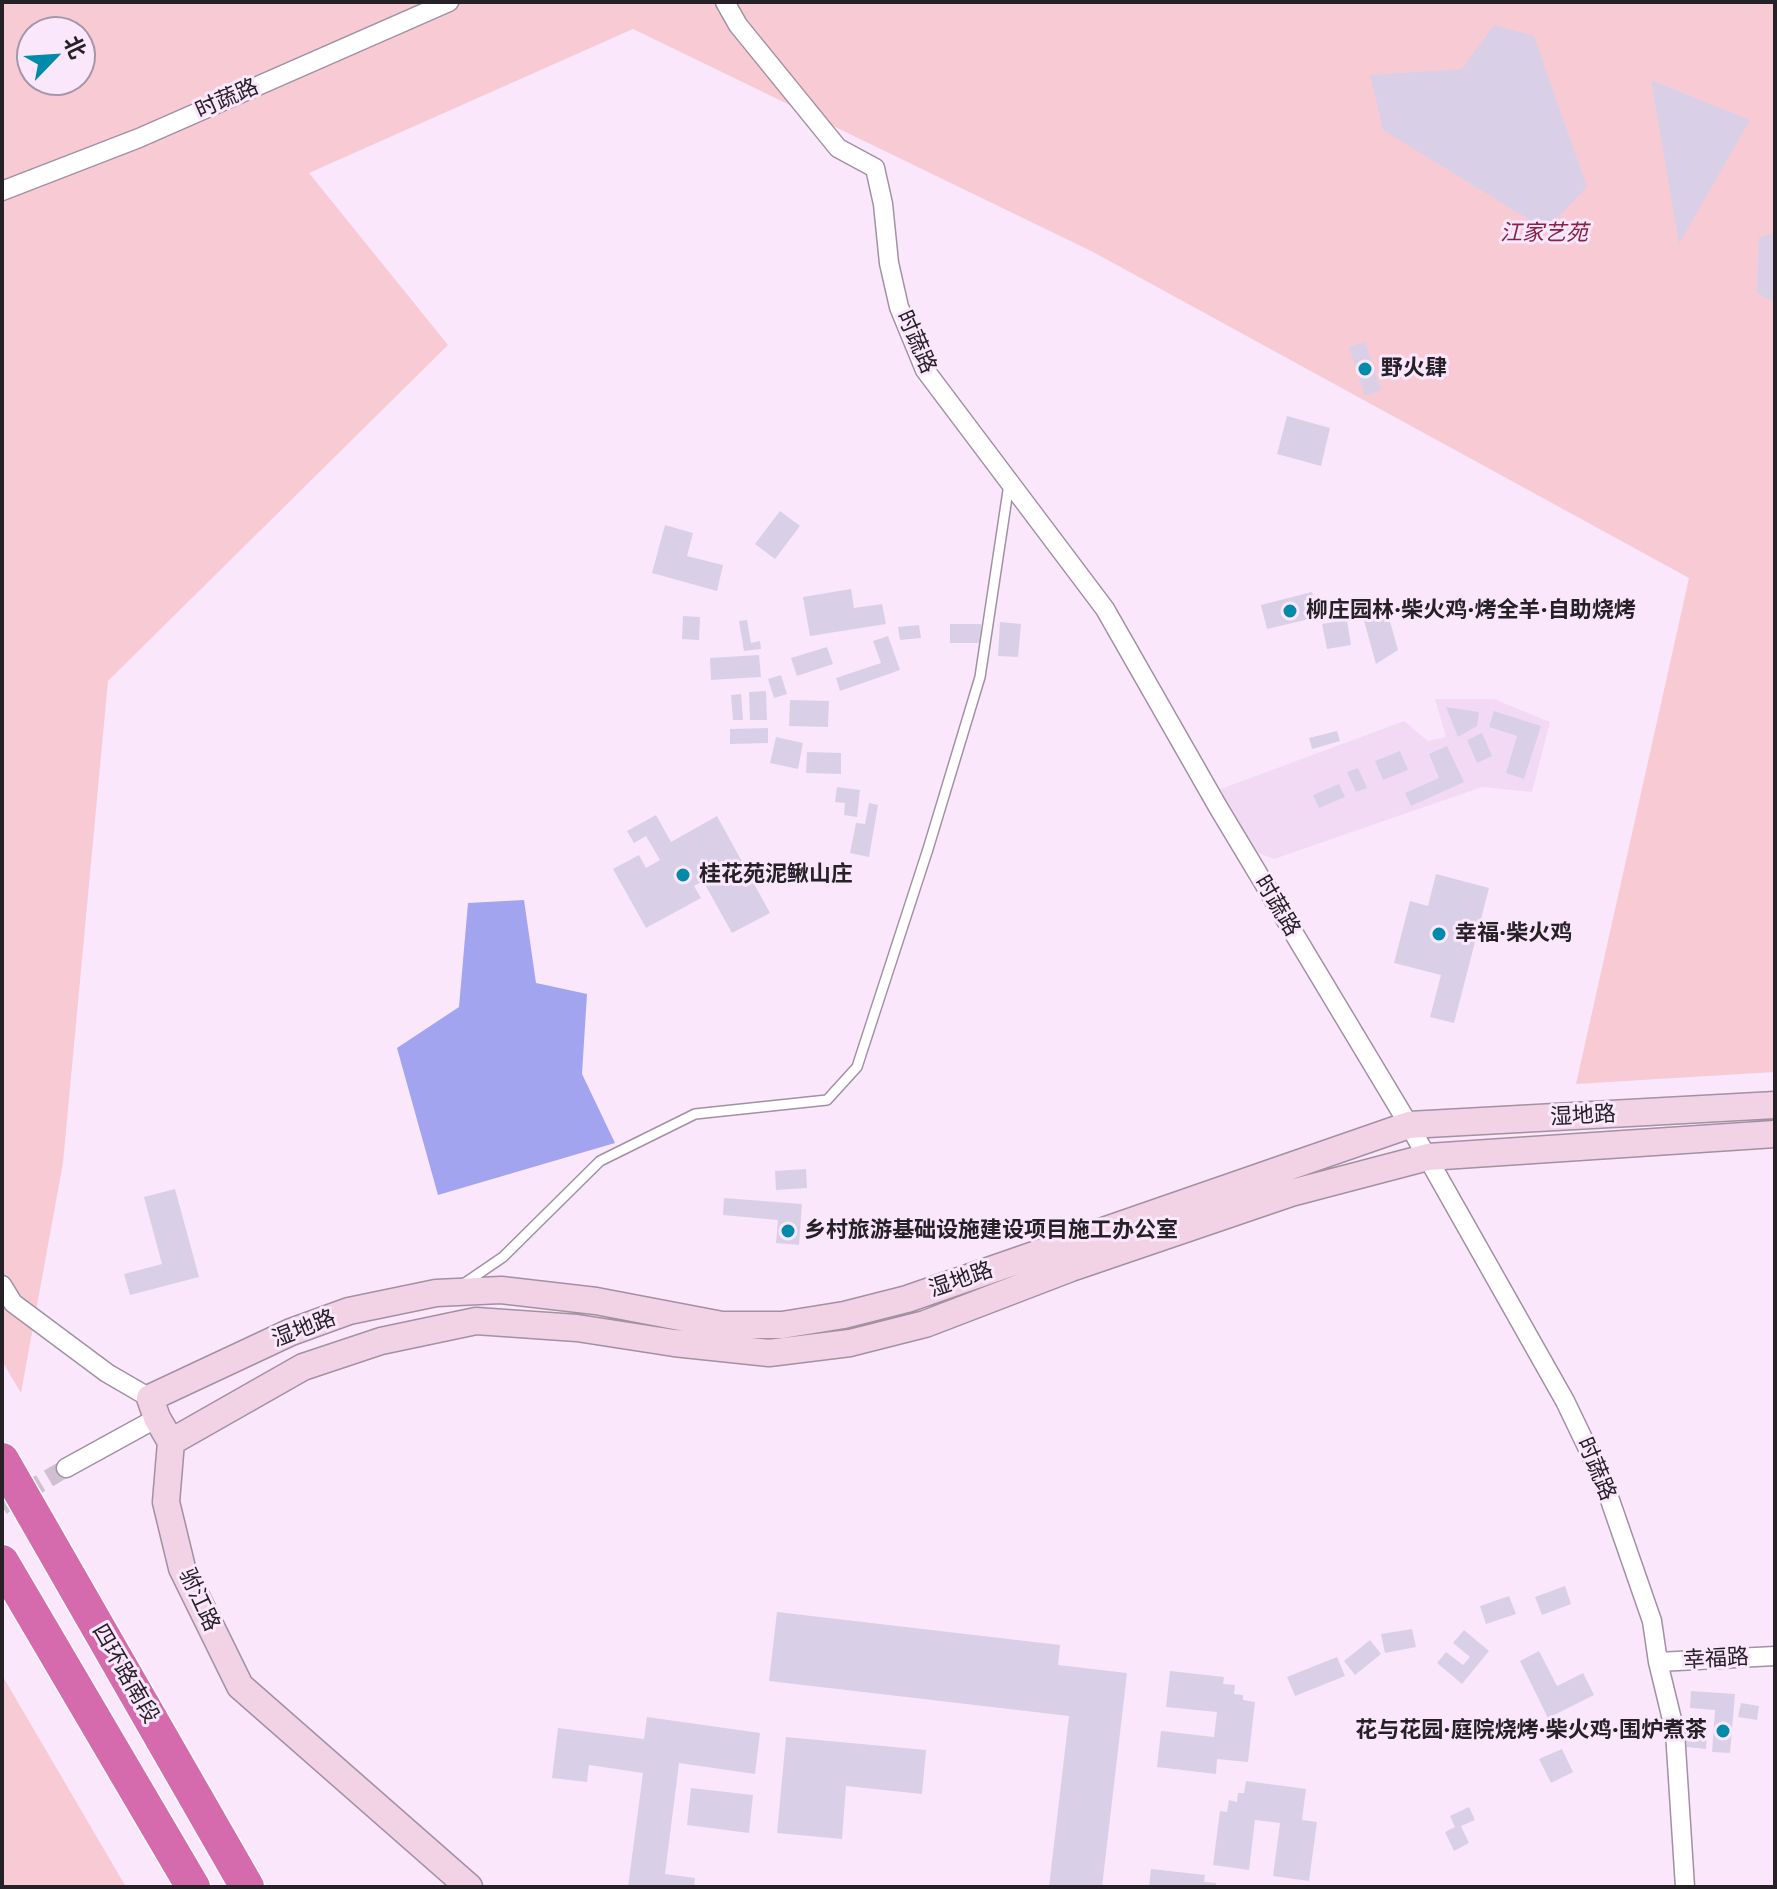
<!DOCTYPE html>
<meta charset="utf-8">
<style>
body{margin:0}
#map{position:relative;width:1777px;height:1889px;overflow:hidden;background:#fae7fc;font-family:Literata,"Noto Sans SC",serif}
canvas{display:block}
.frame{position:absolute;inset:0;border:4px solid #262027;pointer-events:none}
.north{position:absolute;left:16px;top:16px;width:80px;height:80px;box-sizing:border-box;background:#fae7fc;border:2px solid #a597a7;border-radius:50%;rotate:65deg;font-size:22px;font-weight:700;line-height:32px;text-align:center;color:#262027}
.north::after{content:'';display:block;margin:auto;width:28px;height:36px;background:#008baa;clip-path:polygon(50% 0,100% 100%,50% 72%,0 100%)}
</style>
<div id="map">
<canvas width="1777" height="1889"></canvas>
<div class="frame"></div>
<div class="north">北</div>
</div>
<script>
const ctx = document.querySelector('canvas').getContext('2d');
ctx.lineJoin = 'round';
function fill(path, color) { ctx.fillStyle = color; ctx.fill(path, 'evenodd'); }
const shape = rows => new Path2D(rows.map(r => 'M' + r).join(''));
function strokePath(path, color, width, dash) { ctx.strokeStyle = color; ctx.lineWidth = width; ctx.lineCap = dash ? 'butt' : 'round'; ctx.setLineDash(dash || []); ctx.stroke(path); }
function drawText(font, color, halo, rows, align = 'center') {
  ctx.font = font + ' Literata,"Noto Sans SC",serif'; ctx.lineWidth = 6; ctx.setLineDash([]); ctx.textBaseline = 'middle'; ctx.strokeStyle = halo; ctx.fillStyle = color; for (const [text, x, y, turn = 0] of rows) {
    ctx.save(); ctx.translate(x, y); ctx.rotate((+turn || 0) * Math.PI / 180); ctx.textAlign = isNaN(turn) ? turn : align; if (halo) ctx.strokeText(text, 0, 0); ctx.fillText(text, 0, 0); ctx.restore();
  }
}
const built = shape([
 [1435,699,1494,699,1550,722,1532,792,1482,787,1274,859,1246,848,1218,790,1404,721,1428,741,1446,737]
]);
const green = shape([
 [2,2,1775,2,1775,1072,1576,1084,1689,578,1093,252,633,29,309,173,448,345,108,681,63,1163,21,1393,2,1361],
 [32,32,80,32,80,80,32,80],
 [2,1675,126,1887,2,1887]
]);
const water = shape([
 [524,900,536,983,587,994,582,1074,615,1143,438,1195,397,1048,459,1007,468,903]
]);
const building = shape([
 [1494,25,1534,36,1587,187,1546,230,1383,130,1370,75,1462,69],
 [1651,80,1750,120,1679,244],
 [1775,233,1775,303,1757,293,1759,237],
 [1365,342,1381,390,1365,396,1349,347],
 [1287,416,1330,428,1321,466,1277,454],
 [780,511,800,526,775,559,755,544],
 [665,525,693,533,687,556,723,565,717,591,652,573],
 [851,589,854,608,882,604,886,624,810,636,803,597],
 [1312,592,1318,617,1267,629,1261,605],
 [1387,611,1398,650,1376,664,1363,617],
 [683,616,700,617,699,640,682,639],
 [747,620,751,643,760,641,761,649,744,651,739,621],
 [1347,620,1351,645,1327,649,1322,624],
 [1000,622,1021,624,1018,657,998,656],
 [950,624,981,624,981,643,950,643],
 [919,625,921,638,900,640,898,627],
 [888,636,900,670,840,691,836,678,881,663,873,641],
 [827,647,833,664,797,676,791,658],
 [759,655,761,677,711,680,710,658],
 [781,675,787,694,774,698,768,679],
 [766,691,767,720,750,720,749,692],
 [741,694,743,720,733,720,731,695],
 [790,700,829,701,828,727,789,726],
 [1446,707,1479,712,1477,726,1458,737],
 [1494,711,1541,726,1524,779,1506,773,1517,736,1489,727],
 [768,728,768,743,730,744,730,729],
 [1337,731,1340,741,1312,749,1309,738],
 [1482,733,1492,756,1477,763,1467,740],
 [776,737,803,743,798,769,770,763],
 [1447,746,1464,782,1411,806,1405,793,1439,778,1429,754],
 [1400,751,1408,770,1383,780,1375,761],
 [807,752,841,753,841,774,806,773],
 [1358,768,1367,788,1356,792,1347,772],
 [1339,784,1345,797,1319,808,1313,795],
 [837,787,860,790,857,817,844,815,845,803,835,802],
 [869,803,878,805,869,857,850,853,856,823,865,824],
 [656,815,671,842,717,816,770,913,732,933,703,881,694,886,701,898,646,928,613,869,639,855,646,868,660,860,646,836,634,843,627,831],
 [1436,874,1489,888,1454,1023,1430,1017,1441,975,1394,963,1410,901,1428,906],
 [806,1169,807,1188,776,1190,775,1171],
 [175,1189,199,1277,130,1295,124,1274,162,1264,144,1197],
 [724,1198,802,1204,799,1245,776,1243,778,1220,723,1215],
 [1565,1586,1571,1604,1542,1615,1535,1597],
 [1509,1596,1516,1614,1486,1624,1480,1606],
 [777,1612,1060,1645,1058,1665,1127,1673,1102,1887,1049,1887,1069,1716,769,1681],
 [1412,1629,1416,1647,1385,1653,1381,1634],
 [1464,1630,1489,1651,1462,1684,1437,1663,1446,1652,1463,1665,1470,1657,1453,1643],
 [1370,1640,1381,1654,1355,1675,1344,1661],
 [1539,1651,1557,1686,1583,1673,1594,1695,1548,1718,1520,1661],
 [1337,1657,1345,1676,1295,1696,1287,1677],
 [1170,1671,1224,1677,1223,1684,1235,1685,1234,1694,1243,1695,1243,1700,1255,1702,1248,1762,1217,1759,1216,1774,1157,1767,1161,1731,1214,1737,1217,1712,1166,1707],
 [1691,1691,1735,1694,1730,1753,1712,1752,1715,1710,1690,1708],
 [1741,1703,1759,1706,1757,1720,1738,1717],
 [647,1717,760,1733,755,1774,679,1763,665,1874,695,1878,694,1887,628,1887,643,1773,589,1765,587,1782,552,1778,558,1728,644,1739],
 [1688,1717,1708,1718,1706,1749,1686,1747],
 [786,1737,926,1750,922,1794,846,1786,842,1839,777,1833],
 [1562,1749,1573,1772,1551,1783,1539,1759],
 [1246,1781,1306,1789,1302,1820,1317,1822,1309,1881,1273,1876,1280,1823,1255,1820,1249,1870,1213,1865,1220,1811,1227,1812,1229,1800,1237,1802,1238,1793,1244,1793],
 [691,1788,753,1795,749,1833,687,1825],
 [1469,1807,1475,1820,1461,1826,1469,1843,1454,1851,1445,1832,1455,1827,1450,1816],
 [1151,1869,1205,1875,1204,1882,1216,1883,1216,1887,1149,1887]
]);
const streetTunnel = shape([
 [2,1506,66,1468]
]);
const lane = shape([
 [462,1285,503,1257,600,1161,695,1114,827,1100,857,1067,928,849,980,677,1009,484]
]);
const street = shape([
 [725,2,738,25,838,148,875,168,883,204,889,263,899,307,925,370,1105,609,1218,807,1409,1125,1565,1401,1603,1480,1652,1621,1658,1662,1675,1732,1685,1887],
 [2,191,139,138,449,2],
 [2,1285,13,1303,107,1373,150,1398],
 [66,1468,157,1418],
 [1658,1662,1775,1656]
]);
const secondary = shape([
 [171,1442,303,1367,381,1341,476,1321,577,1328,674,1343,769,1353,850,1343,925,1324,1071,1268,1291,1193,1428,1157,1775,1134],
 [469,1887,240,1686,182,1568,166,1502,171,1442,157,1418,150,1398,291,1332,349,1311,436,1293,501,1290,596,1301,722,1325,782,1325,844,1315,907,1299,1409,1125,1775,1105]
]);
const highway = shape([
 [2,1460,247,1887],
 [2,1562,193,1887]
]);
const markers = [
 [1365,369,8,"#008baa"],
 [1290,611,8,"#008baa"],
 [683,875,8,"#008baa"],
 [1439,934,8,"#008baa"],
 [788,1231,8,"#008baa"],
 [1723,1731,8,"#008baa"]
];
const streetNames = [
 ["时蔬路",227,99,-24],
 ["时蔬路",916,342,66],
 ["时蔬路",1277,906,59],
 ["湿地路",1583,1116,-3],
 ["湿地路",961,1280,-19],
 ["湿地路",304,1329,-21],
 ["时蔬路",1596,1469,67],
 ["驸江路",199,1600,65],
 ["幸福路",1716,1659,-3],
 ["四环路南段",125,1674,60]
];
const parkNames = [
 ["江家艺苑",1544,234]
];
const poiNames = [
 ["野火肆",1381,369],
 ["柳庄园林·柴火鸡·烤全羊·自助烧烤",1306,611],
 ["桂花苑泥鳅山庄",699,875],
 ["幸福·柴火鸡",1455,934],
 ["乡村旅游基础设施建设项目施工办公室",804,1231],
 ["花与花园·庭院烧烤·柴火鸡·围炉煮茶",1707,1731,"right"]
];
fill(built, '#f2daf4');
fill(green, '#f8cbd4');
fill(water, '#a2a4f0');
fill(building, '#d9d0e8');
strokePath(streetTunnel, '#d0bfd1', 18, [18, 9]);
strokePath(lane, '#a290a3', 12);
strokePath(street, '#a290a3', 21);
strokePath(secondary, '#a290a3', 29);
strokePath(highway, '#fff', 37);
strokePath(lane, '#fff', 9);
strokePath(street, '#fff', 18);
strokePath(secondary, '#f2d3e6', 26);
strokePath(highway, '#d56bac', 34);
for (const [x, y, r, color] of markers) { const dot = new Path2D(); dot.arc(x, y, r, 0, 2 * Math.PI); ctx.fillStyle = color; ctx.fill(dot); strokePath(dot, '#fae7fc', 3); }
drawText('22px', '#262027', '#fae7fc', streetNames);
drawText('italic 22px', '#882144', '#fae7fc', parkNames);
drawText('bold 22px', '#262027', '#fae7fc', poiNames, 'left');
</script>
